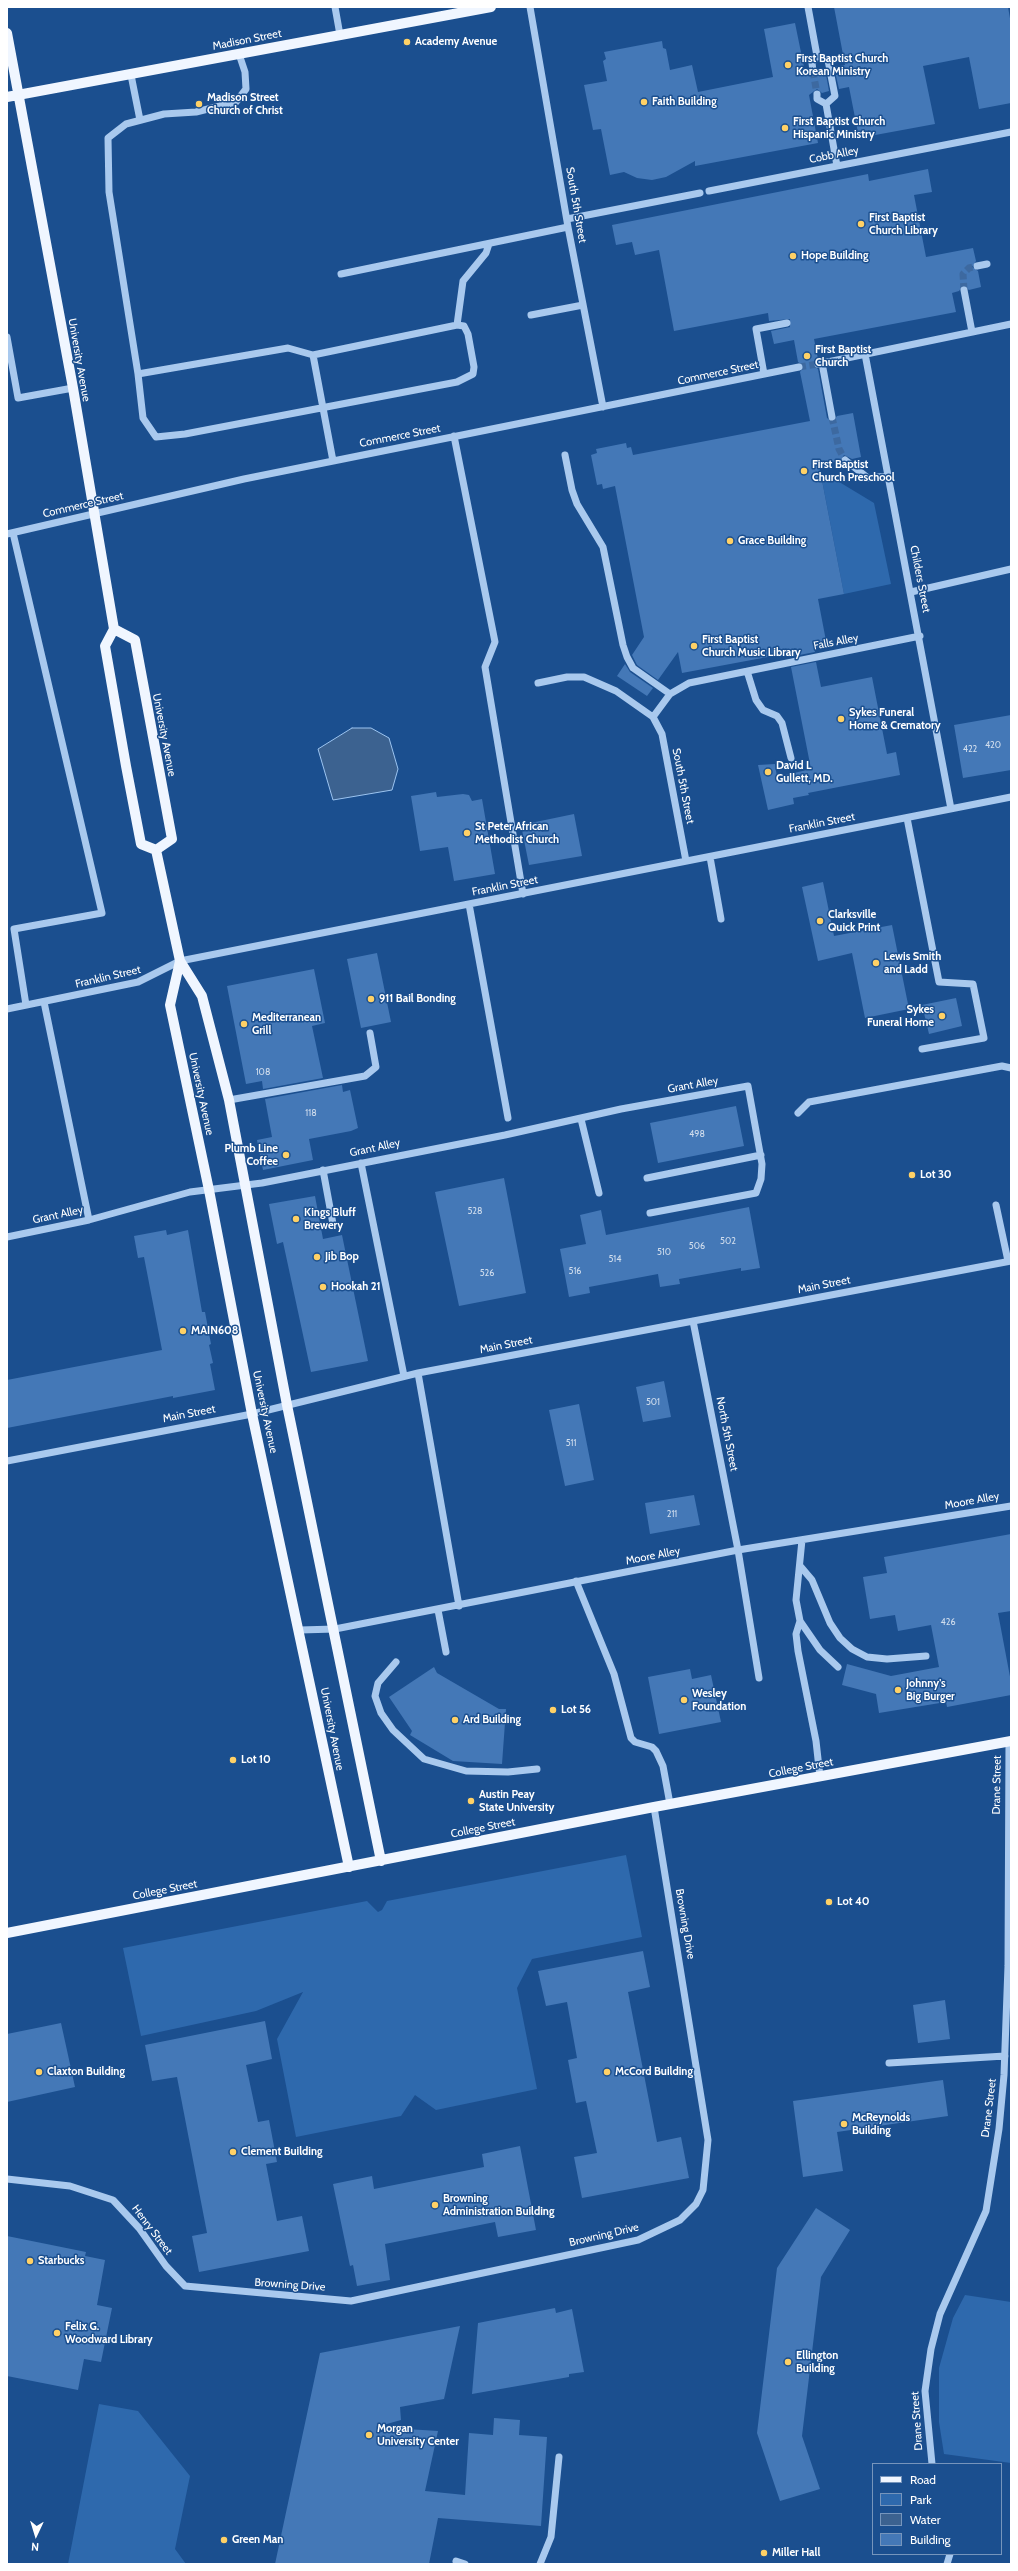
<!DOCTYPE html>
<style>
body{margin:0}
#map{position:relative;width:1018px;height:2571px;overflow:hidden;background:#1b4f8f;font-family:Cabin,sans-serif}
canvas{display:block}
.frame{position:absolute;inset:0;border:8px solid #fff;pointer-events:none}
.legend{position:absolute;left:872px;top:2463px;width:130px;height:92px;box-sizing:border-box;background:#1b4f8f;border:1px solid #7695bc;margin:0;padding:5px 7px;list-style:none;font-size:12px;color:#fff}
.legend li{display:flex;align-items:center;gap:8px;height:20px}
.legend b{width:20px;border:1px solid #7695bc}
.north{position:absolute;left:16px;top:2515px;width:40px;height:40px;-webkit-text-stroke:3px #1b4f8f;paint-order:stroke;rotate:184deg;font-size:11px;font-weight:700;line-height:16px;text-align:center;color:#fff}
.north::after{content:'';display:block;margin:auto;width:14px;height:18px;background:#fff;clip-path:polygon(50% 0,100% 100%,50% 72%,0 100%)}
</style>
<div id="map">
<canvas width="1018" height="2571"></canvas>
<div class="frame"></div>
<ul class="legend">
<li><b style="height:5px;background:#f0f6ff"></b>Road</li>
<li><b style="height:11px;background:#2e69ad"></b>Park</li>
<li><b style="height:11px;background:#3c6290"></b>Water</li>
<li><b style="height:11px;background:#4478b7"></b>Building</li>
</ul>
<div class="north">N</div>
</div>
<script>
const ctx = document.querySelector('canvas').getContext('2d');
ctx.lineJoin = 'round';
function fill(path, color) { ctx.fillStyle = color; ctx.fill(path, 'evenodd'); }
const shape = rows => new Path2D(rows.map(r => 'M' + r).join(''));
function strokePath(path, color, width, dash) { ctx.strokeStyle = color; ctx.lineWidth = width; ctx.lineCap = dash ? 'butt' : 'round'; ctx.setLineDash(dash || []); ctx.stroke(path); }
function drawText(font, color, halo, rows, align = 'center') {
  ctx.font = font + ' Cabin,sans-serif'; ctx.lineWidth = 3; ctx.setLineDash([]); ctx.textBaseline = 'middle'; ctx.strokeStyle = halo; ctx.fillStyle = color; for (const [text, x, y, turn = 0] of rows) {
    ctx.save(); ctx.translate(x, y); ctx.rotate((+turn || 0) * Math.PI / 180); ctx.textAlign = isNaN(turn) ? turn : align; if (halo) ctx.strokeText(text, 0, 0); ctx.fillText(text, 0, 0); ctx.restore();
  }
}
const green = shape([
 [826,474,874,503,891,584,844,594,821,475],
 [626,1855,642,1937,532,1959,517,1988,537,2089,436,2110,415,2095,401,2116,296,2137,277,2039,303,1992,256,2011,141,2036,123,1948,367,1901,378,1912,382,1910,387,1901],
 [965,2295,1011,2302,1011,2463,944,2454,939,2422,939,2368,953,2318],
 [99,2404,138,2411,190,2476,175,2549,186,2564,68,2564]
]);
const water = shape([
 [352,728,371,728,389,738,398,769,392,790,333,800,318,749,352,728]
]);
const building = shape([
 [834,7,1008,7,1011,24,1011,103,979,109,969,57,923,66,935,124,859,138,849,87,839,89,834,67,845,65],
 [795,23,805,72,814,76,818,70,825,69,829,91,822,93,817,89,809,95,818,143,695,166,695,161,666,177,652,180,637,178,624,172,610,175,601,129,593,130,584,85,607,81,603,61,606,59,604,52,662,41,663,48,666,49,670,70,692,65,698,92,773,77,764,29],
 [928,169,932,192,914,195,926,257,973,248,976,261,972,267,978,271,981,287,969,290,963,285,959,291,952,293,956,312,814,339,818,359,813,365,818,369,827,418,833,422,837,416,853,413,861,457,852,459,844,455,840,461,819,465,844,594,818,599,827,646,814,648,815,652,789,657,789,653,682,673,678,652,658,680,637,665,632,655,644,637,615,486,603,489,602,484,597,485,591,455,597,453,596,449,626,443,627,448,631,447,633,455,810,421,800,372,804,366,798,362,794,340,774,344,771,331,790,327,790,319,769,321,768,313,674,331,659,250,635,255,632,242,616,245,612,225,868,174,869,181],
 [816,662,821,687,872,677,887,754,896,752,900,775,808,793,809,795,793,798,794,804,768,810,758,765,775,764,777,777,811,769,791,667],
 [625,664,630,672,653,688,647,696,617,676],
 [1011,715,1011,770,963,778,954,725],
 [436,792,437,797,463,794,469,795,472,801,482,799,495,874,454,881,448,847,420,851,411,796],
 [574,814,582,856,529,865,521,825],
 [823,882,834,936,892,925,909,1009,865,1018,852,953,818,961,802,887],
 [377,953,391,1022,361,1028,347,959],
 [314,969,325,1023,312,1026,323,1078,263,1089,262,1081,246,1084,227,986],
 [956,998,962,1026,929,1034,922,1005],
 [342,1085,343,1092,350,1090,358,1128,351,1131,309,1139,313,1160,263,1170,257,1140,272,1137,265,1099],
 [736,1106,744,1146,658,1163,650,1123],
 [504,1178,526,1293,459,1306,435,1192],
 [315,1196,323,1239,342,1235,368,1361,311,1372,283,1242,277,1244,269,1204],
 [749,1207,760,1268,741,1271,741,1268,679,1279,680,1284,660,1287,658,1274,589,1287,590,1293,569,1297,560,1249,586,1244,580,1215,601,1210,606,1235],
 [166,1230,167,1235,188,1230,202,1312,205,1312,211,1344,209,1345,213,1363,210,1364,215,1390,173,1398,173,1396,7,1428,7,1380,162,1350,144,1257,138,1258,134,1236],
 [664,1381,671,1417,643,1422,636,1387],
 [579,1404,594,1480,565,1486,549,1410],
 [694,1495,700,1525,650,1534,645,1503],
 [1011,1534,1011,1611,998,1613,1011,1682,1011,1695,947,1707,946,1702,879,1713,876,1694,842,1685,847,1664,891,1676,939,1667,931,1625,898,1631,895,1615,870,1619,863,1577,887,1573,884,1557],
 [434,1667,437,1673,499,1709,506,1709,502,1764,453,1761,410,1735,412,1731,389,1697],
 [690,1669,692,1679,711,1675,721,1722,659,1734,648,1677],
 [643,1951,650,1987,628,1992,657,2142,681,2137,689,2178,582,2198,574,2157,597,2153,586,2101,576,2103,568,2060,577,2058,567,2002,546,2006,538,1971],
 [945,2000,950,2039,918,2043,913,2005],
 [265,2021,272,2059,246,2065,258,2122,269,2120,277,2162,266,2164,277,2221,302,2216,309,2251,199,2272,192,2236,207,2233,177,2077,152,2081,145,2045],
 [61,2023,75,2087,7,2102,7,2034],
 [943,2080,948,2116,837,2132,843,2171,803,2177,793,2101],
 [520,2146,536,2230,498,2237,495,2222,385,2244,390,2280,357,2286,353,2265,350,2266,333,2184,372,2176,374,2189,484,2167,482,2154],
 [816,2208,850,2230,821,2277,802,2436,820,2489,780,2501,757,2433,777,2268],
 [7,2236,86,2252,85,2256,105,2260,97,2305,112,2308,101,2362,84,2359,78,2390,7,2376],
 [555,2308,556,2313,572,2309,584,2372,569,2374,569,2377,472,2394,478,2323],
 [460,2326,444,2399,400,2407,401,2420,376,2427,438,2431,425,2491,465,2495,469,2433,493,2435,494,2418,520,2420,519,2435,547,2437,541,2526,438,2518,429,2564,275,2564,320,2353]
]);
const minorTunnel = shape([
 [813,71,817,94],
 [964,290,963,274,969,268,977,266],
 [799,367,818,364],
 [832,417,839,449,845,460]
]);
const minor = shape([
 [335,7,340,35],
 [530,7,568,227,603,407],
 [808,7,817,56],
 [817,56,828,60,835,96,826,104],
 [813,71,812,63,817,56],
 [131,75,140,120],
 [817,94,817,99,826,104],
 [826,104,837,166],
 [709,191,1011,132],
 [567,219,700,193],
 [977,266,987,264],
 [341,274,568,227],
 [964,290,972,332],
 [531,315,583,305],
 [457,325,463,281,486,253,489,244],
 [7,337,18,398,73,388],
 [865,354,951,809],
 [313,355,333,461],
 [822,363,832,417],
 [818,364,1011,324],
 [138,374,288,348,313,355,457,325,464,326,468,334,474,367,473,374,457,382,185,434,156,437,143,418,138,374,109,192,108,138,126,124,164,114,196,112,236,102,246,89,245,72,239,54],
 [764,374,756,329,787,323],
 [454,436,495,642,485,667,523,894],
 [565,455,572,490,577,504,603,547,623,645,627,657,633,668,670,694],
 [845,460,868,478,888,476],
 [13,533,102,913,14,929,26,1005],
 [7,534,244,479,799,367],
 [911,592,1011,569],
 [747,671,756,700,763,710,777,716,782,723,791,758],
 [538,683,567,677,584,677,616,691,653,717,662,734,686,861],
 [653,717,670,694,689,683,920,636],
 [907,818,939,982,973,984,984,1038,922,1049],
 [710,857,721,919],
 [469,904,508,1118],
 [44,1002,89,1220],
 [7,1009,138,982,180,961,1011,797],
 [229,1100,365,1076,376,1067,370,1033],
 [798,1113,809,1102,1002,1066,1011,1068],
 [581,1119,599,1193],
 [361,1163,404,1376],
 [323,1170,333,1224],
 [647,1178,761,1155],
 [996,1205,1008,1261],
 [7,1237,89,1220,190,1192,262,1183,505,1135,621,1109,748,1086,762,1164,761,1179,756,1193,650,1213],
 [693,1321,738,1550,759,1678],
 [418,1373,459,1606],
 [7,1461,252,1414,418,1373,1011,1261],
 [802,1540,796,1600,800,1621,820,1650,838,1667],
 [801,1567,812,1580,830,1623,840,1638,852,1649,867,1657,887,1659,926,1656],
 [576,1581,614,1674,631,1738,635,1742,652,1747,656,1751,663,1766,670,1804],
 [438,1610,446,1652],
 [800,1621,796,1634,798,1651,816,1741,820,1777],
 [300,1630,335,1629,738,1550,1011,1506],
 [396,1662,378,1683,375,1696,381,1713,393,1730,424,1759,466,1771,508,1772,537,1769],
 [889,2063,1005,2056],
 [7,2179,70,2186,113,2200,139,2228,166,2266,185,2286,351,2301,638,2240,680,2220,696,2204,703,2190,708,2140,654,1807],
 [932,2464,925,2391,931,2349,940,2314,986,2211,999,2129,1004,2075,1008,1966,1009,1742],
 [456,2561,465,2564],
 [540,2564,551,2537,559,2457],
 [947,2564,950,2554]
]);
const major = shape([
 [7,33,73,388,114,629,105,646,126,766,141,844,156,850],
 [7,97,491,7],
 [114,629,135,640,172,839,156,850],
 [156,850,180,961,202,996,229,1100,287,1405,381,1861],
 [180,961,170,1005,209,1190,252,1414,349,1867],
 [7,1933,654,1807,1011,1741]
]);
const markers = [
 [407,42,4,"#ffd166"],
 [788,65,4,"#ffd166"],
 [644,102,4,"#ffd166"],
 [199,104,4,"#ffd166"],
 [785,128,4,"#ffd166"],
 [861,224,4,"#ffd166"],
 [793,256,4,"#ffd166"],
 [807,356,4,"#ffd166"],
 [804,471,4,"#ffd166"],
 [730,541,4,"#ffd166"],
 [694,646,4,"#ffd166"],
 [841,719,4,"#ffd166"],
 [768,772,4,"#ffd166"],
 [467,833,4,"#ffd166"],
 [820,921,4,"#ffd166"],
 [876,963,4,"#ffd166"],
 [371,999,4,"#ffd166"],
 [942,1016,4,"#ffd166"],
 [244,1024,4,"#ffd166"],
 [286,1155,4,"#ffd166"],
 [912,1175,4,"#ffd166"],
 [296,1219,4,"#ffd166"],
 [317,1257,4,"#ffd166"],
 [323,1287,4,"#ffd166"],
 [183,1331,4,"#ffd166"],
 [898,1690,4,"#ffd166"],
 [684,1700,4,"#ffd166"],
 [553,1710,4,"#ffd166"],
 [455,1720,4,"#ffd166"],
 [233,1760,4,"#ffd166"],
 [471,1801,4,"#ffd166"],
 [829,1902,4,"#ffd166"],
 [39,2072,4,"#ffd166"],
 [607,2072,4,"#ffd166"],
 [844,2124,4,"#ffd166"],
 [233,2152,4,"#ffd166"],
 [435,2205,4,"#ffd166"],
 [30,2261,4,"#ffd166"],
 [57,2333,4,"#ffd166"],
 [788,2362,4,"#ffd166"],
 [369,2435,4,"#ffd166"],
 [224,2540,4,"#ffd166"],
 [764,2553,4,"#ffd166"]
];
const numberNames = [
 ["420",993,745],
 ["422",970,749],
 ["108",263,1072],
 ["118",311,1113],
 ["498",697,1134],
 ["528",475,1211],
 ["502",728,1241],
 ["506",697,1246],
 ["510",664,1252],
 ["514",615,1259],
 ["516",575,1271],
 ["526",487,1273],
 ["501",653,1402],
 ["511",571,1443],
 ["211",672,1514],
 ["426",948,1622]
];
const streetNames = [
 ["Madison Street",247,40,-11],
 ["Cobb Alley",834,155,-11],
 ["South 5th Street",576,205,80],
 ["University Avenue",79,360,80],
 ["Commerce Street",718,373,-12],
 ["Commerce Street",400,436,-11],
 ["Commerce Street",83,505,-13],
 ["Childers Street",920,579,79],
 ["Falls Alley",836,642,-11],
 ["University Avenue",164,735,79],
 ["South 5th Street",683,786,79],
 ["Franklin Street",822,823,-11],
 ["Franklin Street",505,886,-11],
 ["Franklin Street",108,977,-13],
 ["Grant Alley",693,1085,-10],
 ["University Avenue",201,1094,78],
 ["Grant Alley",375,1148,-12],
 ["Grant Alley",58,1215,-12],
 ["Main Street",824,1285,-11],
 ["Main Street",506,1345,-11],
 ["University Avenue",265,1412,78],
 ["Main Street",189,1414,-11],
 ["North 5th Street",727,1434,79],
 ["Moore Alley",972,1501,-10],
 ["Moore Alley",653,1556,-11],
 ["University Avenue",332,1729,79],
 ["College Street",801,1768,-11],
 ["Drane Street",997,1785,-89],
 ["College Street",483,1828,-11],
 ["College Street",165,1890,-11],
 ["Browning Drive",685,1924,80],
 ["Drane Street",989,2108,-83],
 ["Henry Street",152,2230,53],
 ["Browning Drive",604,2235,-13],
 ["Browning Drive",290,2285,4],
 ["Drane Street",917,2421,-94]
];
const poiNames = [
 ["Academy Avenue",415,42],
 ["First Baptist Church",796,59],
 ["Korean Ministry",796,72],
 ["Madison Street",207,98],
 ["Church of Christ",207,111],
 ["Faith Building",652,102],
 ["First Baptist Church",793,122],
 ["Hispanic Ministry",793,135],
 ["First Baptist",869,218],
 ["Church Library",869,231],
 ["Hope Building",801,256],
 ["First Baptist",815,350],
 ["Church",815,363],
 ["First Baptist",812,465],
 ["Church Preschool",812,478],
 ["Grace Building",738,541],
 ["First Baptist",702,640],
 ["Church Music Library",702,653],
 ["Sykes Funeral",849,713],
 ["Home & Crematory",849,726],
 ["David L",776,766],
 ["Gullett, MD.",776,779],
 ["St Peter African",475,827],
 ["Methodist Church",475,840],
 ["Clarksville",828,915],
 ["Quick Print",828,928],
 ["Lewis Smith",884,957],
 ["and Ladd",884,970],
 ["911 Bail Bonding",379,999],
 ["Sykes",934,1010,"right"],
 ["Funeral Home",934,1023,"right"],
 ["Mediterranean",252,1018],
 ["Grill",252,1031],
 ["Plumb Line",278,1149,"right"],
 ["Coffee",278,1162,"right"],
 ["Lot 30",920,1175],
 ["Kings Bluff",304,1213],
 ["Brewery",304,1226],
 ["Jib Bop",325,1257],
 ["Hookah 21",331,1287],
 ["MAIN608",191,1331],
 ["Johnny's",906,1684],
 ["Big Burger",906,1697],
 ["Wesley",692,1694],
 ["Foundation",692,1707],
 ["Lot 56",561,1710],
 ["Ard Building",463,1720],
 ["Lot 10",241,1760],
 ["Austin Peay",479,1795],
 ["State University",479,1808],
 ["Lot 40",837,1902],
 ["Claxton Building",47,2072],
 ["McCord Building",615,2072],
 ["McReynolds",852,2118],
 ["Building",852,2131],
 ["Clement Building",241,2152],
 ["Browning",443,2199],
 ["Administration Building",443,2212],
 ["Starbucks",38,2261],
 ["Felix G.",65,2327],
 ["Woodward Library",65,2340],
 ["Ellington",796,2356],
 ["Building",796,2369],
 ["Morgan",377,2429],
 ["University Center",377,2442],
 ["Green Man",232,2540],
 ["Miller Hall",772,2553]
];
fill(green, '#2e69ad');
fill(water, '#3c6290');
strokePath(water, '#9cc4f0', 1);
fill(building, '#4478b7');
strokePath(minorTunnel, '#3d69a0', 7, [7, 3.5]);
strokePath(minor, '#a9c9ee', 7);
strokePath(major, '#f0f6ff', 10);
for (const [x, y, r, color] of markers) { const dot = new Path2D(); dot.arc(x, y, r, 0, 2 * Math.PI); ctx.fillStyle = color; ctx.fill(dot); strokePath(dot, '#1b4f8f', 1.5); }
drawText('9px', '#d0dded', null, numberNames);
drawText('11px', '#fff', '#1b4f8f', streetNames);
drawText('bold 11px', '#fff', '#1b4f8f', poiNames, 'left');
</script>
